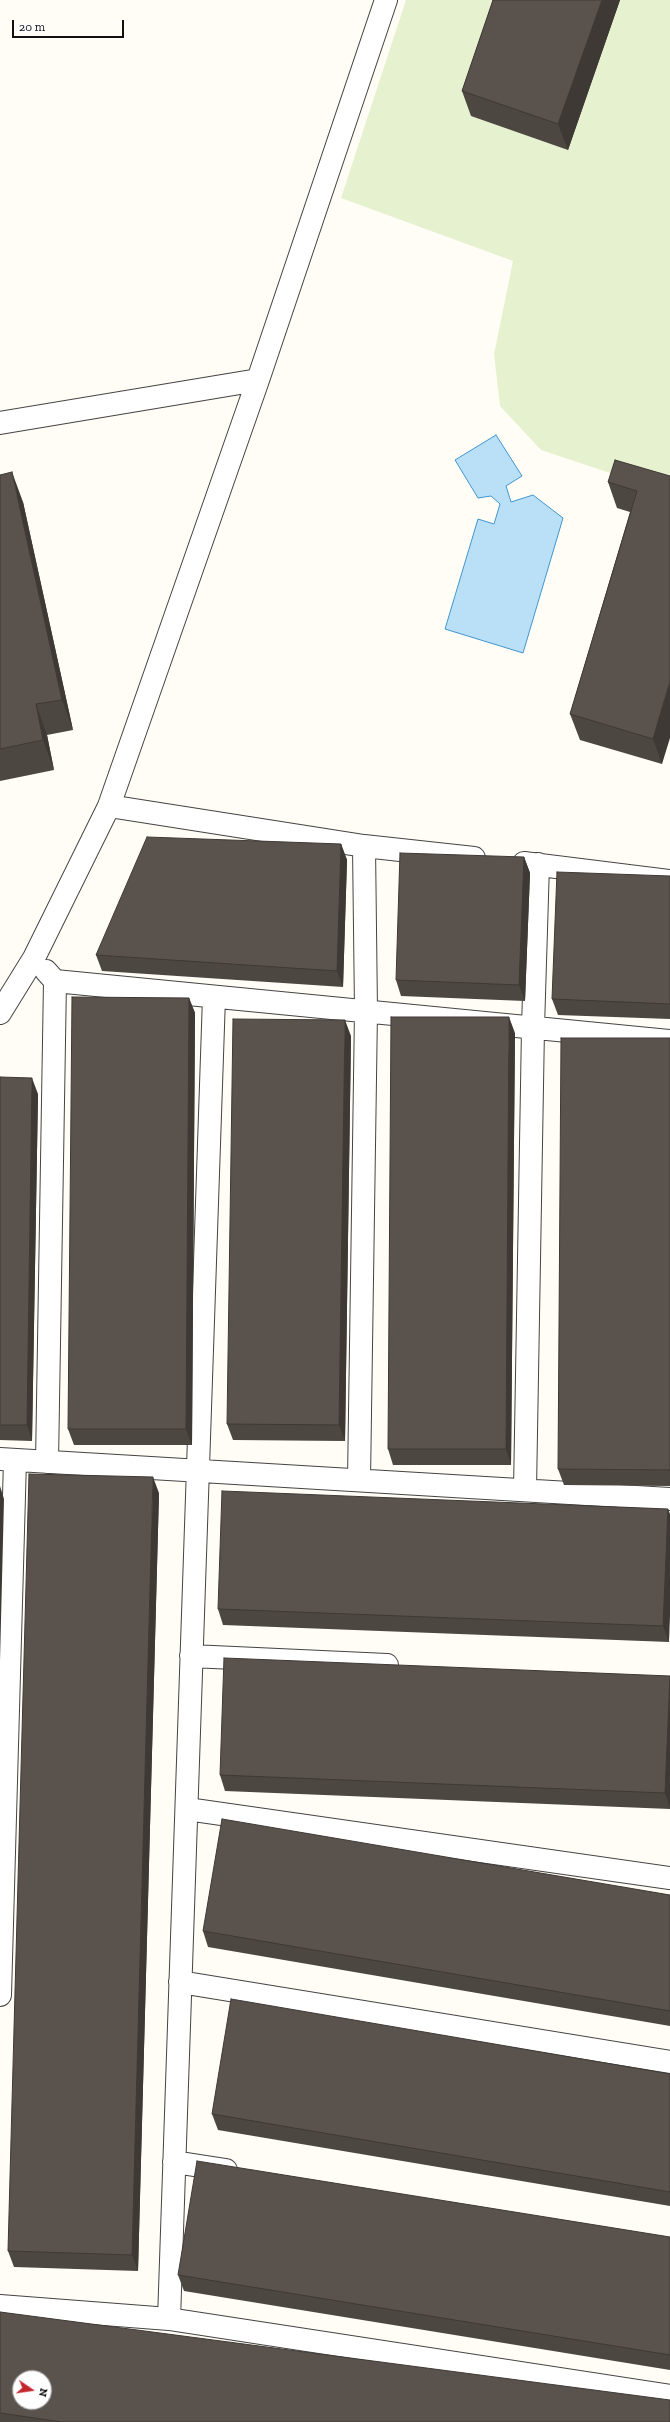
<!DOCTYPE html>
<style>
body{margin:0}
#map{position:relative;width:670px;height:2422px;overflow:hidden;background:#fffdf5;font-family:"Zilla Slab",serif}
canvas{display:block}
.north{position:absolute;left:12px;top:2370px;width:40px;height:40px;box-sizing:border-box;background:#fff;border:1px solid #a0a0a0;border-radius:50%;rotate:103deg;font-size:11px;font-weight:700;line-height:16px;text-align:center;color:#111}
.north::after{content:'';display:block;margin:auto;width:14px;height:18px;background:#c4262e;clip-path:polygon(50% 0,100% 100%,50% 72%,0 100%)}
.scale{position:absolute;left:12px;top:20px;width:112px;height:18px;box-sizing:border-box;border:2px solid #111;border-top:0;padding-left:5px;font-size:12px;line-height:14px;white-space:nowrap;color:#111;-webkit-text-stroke:3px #fff;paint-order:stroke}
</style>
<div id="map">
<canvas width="670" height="2422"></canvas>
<div class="north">N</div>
<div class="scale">20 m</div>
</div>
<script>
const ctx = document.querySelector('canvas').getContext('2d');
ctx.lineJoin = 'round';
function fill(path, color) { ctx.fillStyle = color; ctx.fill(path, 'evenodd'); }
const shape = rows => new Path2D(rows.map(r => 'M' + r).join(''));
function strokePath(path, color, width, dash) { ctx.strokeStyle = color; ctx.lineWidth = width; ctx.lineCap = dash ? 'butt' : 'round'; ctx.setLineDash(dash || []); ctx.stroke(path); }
const pitch = shape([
 [406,0,670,0,670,493,541,450,500,406,494,354,513,261,341,198]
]);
const water = shape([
 [496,435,522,476,506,486,511,502,533,495,563,518,523,653,445,629,478,519,494,524,500,504,491,496,478,498,455,460,496,435]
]);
const minor = shape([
 [0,423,258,380],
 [109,806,364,846,474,858],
 [524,863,670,881],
 [46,971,55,981,47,1462],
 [55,981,670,1041],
 [0,1013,34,958,109,806,258,380,386,0],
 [0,1459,670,1499],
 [359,1480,366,1011,364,846],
 [525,1490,533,1028,538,864],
 [191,1656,387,1665],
 [187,1809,670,1878],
 [180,1982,670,2062],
 [0,1995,15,1460],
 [174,2162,226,2170],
 [0,2306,169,2319,670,2396],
 [169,2319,214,997]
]);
const wall = shape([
 [493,0,620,0,568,150,471,116,462,91],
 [0,475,23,502,73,730,47,735,54,770,0,781],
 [670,476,662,764,580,740,570,714,630,512,617,508,608,482],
 [341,844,347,860,343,987,102,971,96,955],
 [524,857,530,873,525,1001,401,996,396,980],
 [670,876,670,1019,558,1015,552,999],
 [189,998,195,1013,192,1445,74,1445,68,1429],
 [515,1033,511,1465,393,1465,388,1449],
 [351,1036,345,1441,233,1440,227,1424],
 [670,1038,670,1486,564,1485,558,1469],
 [0,1077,38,1094,32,1441,0,1440],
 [159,1493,138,2271,14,2267,8,2251],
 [668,1509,669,1642,223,1625,218,1609],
 [670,1676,670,1809,225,1791,220,1775],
 [670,1895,670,2026,208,1947,203,1931],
 [670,2074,670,2206,218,2130,212,2114],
 [670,2237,670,2370,184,2291,178,2275],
 [0,2312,670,2422,0,2422]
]);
const shadedWall = shape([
 [602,0,620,0,568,150,558,124],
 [12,472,23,502,73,730,62,700],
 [670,681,670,738,662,764,653,739],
 [36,704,47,735,54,770,43,740],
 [341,844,347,860,343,987,337,971],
 [524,857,530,873,525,1001,519,985],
 [189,998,195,1013,192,1445,186,1429],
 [509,1017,515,1033,511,1465,506,1449],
 [345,1020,351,1036,345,1441,339,1425],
 [32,1078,38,1094,32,1441,27,1425],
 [153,1477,159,1493,138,2271,132,2255],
 [0,1486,4,1499,0,1661],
 [668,1509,670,1514,670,1616,669,1642,663,1626],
 [670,1676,670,1807,665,1793]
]);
const building = shape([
 [493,0,602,0,558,124,462,91,493,0],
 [615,460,670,476,670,681,653,739,570,714,637,491,608,482,615,460],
 [12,472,62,700,36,704,43,740,0,749,0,475,12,472],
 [147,837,341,844,337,971,96,955,147,837],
 [400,853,524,857,519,985,396,980,400,853],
 [557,872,670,876,670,1004,552,999,557,872],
 [72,997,189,998,186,1429,68,1429,72,997],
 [391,1017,509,1017,506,1449,388,1449,391,1017],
 [233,1019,345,1020,339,1425,227,1424,233,1019],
 [561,1038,670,1038,670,1470,558,1469,561,1038],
 [0,1077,32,1078,27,1425,0,1425,0,1077],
 [29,1474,153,1477,132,2255,8,2251,29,1474],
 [222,1491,668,1509,663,1626,218,1609,222,1491],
 [224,1658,670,1676,665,1793,220,1775,224,1658],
 [222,1819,670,1895,670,2011,203,1931,222,1819],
 [231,1999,670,2074,670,2192,212,2114,231,1999],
 [197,2161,670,2237,670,2355,178,2275,197,2161],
 [0,2312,670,2400,670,2422,62,2422,0,2413,0,2312],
 [20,2378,44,2378,44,2402,20,2402,20,2378]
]);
fill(pitch, '#e6f2cf');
fill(water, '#b9e0f7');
strokePath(water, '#3f96cf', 1);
strokePath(minor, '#444', 24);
strokePath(minor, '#fff', 22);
fill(wall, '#4d4742');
fill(shadedWall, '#3f3936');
fill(building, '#5a524d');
strokePath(building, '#3f3936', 1);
</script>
